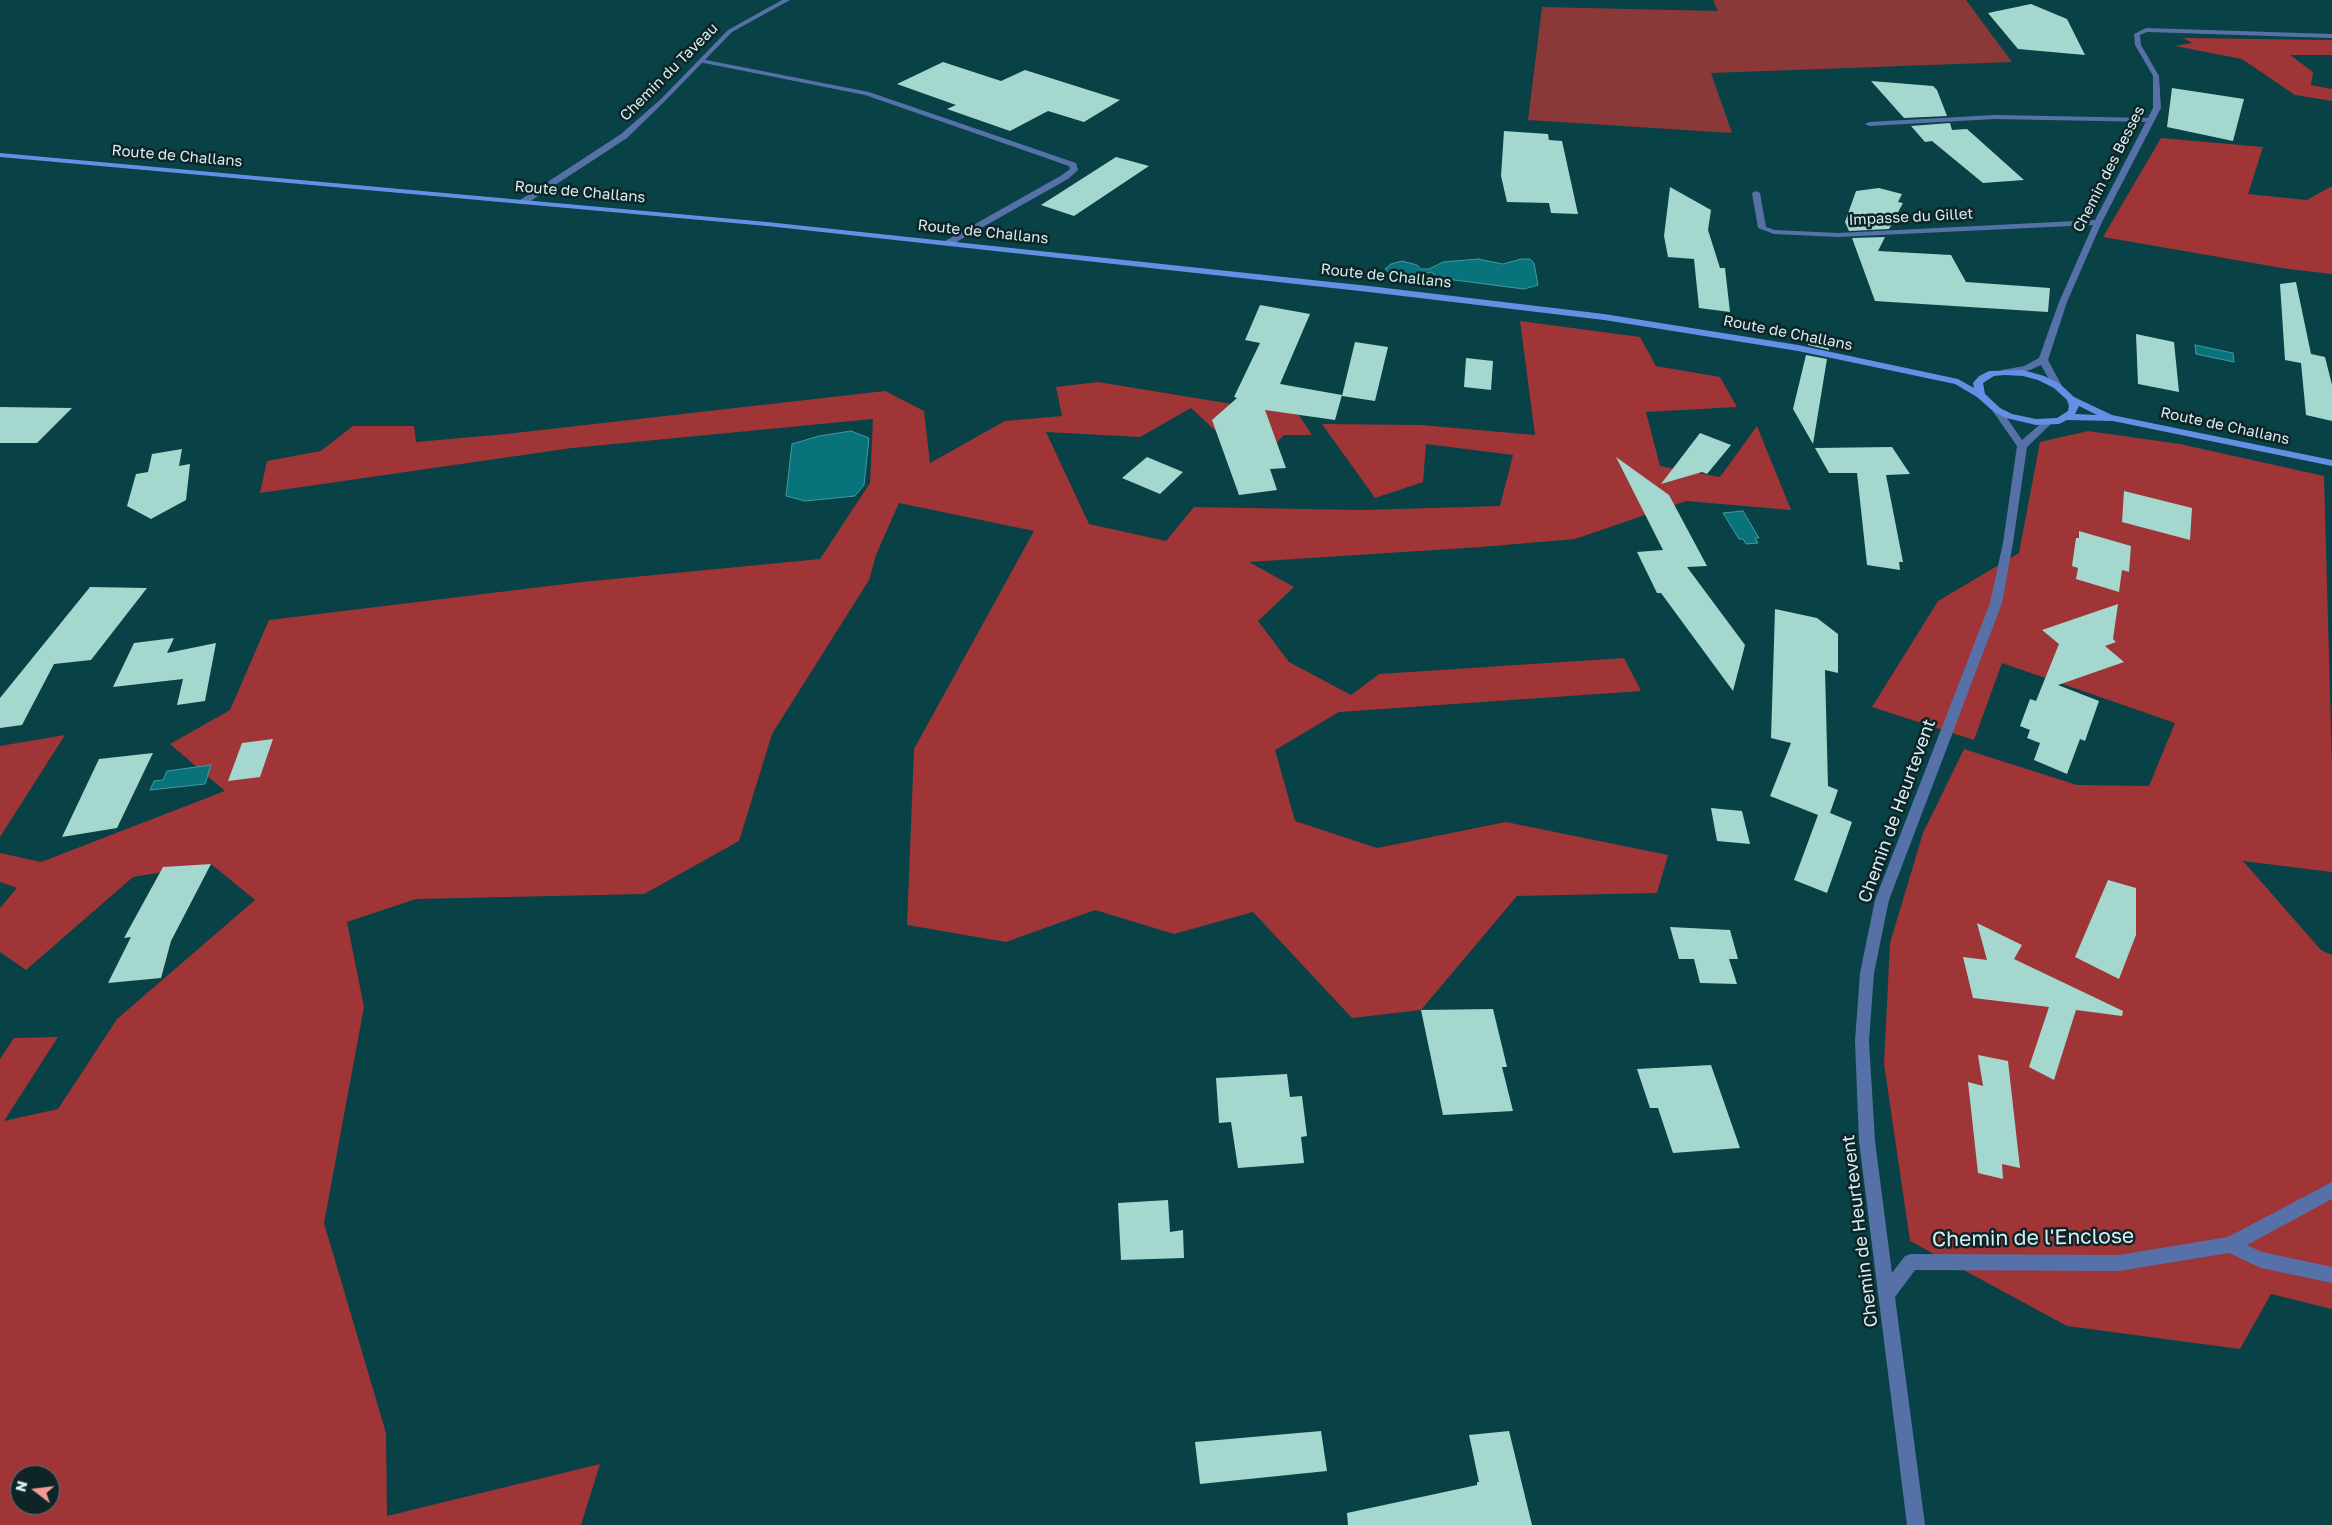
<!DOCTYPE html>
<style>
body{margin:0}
#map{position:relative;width:2332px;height:1525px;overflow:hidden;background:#084146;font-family:"Golos Text",sans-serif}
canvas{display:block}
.north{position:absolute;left:10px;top:1465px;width:50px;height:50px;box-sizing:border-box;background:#0f2426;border:1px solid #5e7578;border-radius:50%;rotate:285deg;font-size:14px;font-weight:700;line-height:20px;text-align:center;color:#d5eff2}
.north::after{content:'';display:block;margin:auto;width:18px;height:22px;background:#f59b97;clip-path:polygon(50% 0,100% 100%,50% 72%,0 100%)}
</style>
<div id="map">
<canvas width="2332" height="1525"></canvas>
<div class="north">N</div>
</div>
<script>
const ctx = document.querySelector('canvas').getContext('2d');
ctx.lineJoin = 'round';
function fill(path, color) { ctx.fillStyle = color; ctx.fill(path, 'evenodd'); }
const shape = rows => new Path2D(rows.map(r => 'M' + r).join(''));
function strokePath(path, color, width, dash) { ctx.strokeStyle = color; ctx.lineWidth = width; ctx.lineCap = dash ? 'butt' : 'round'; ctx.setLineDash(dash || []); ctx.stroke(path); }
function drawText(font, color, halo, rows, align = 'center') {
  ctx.font = font + ' "Golos Text",sans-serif'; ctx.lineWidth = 5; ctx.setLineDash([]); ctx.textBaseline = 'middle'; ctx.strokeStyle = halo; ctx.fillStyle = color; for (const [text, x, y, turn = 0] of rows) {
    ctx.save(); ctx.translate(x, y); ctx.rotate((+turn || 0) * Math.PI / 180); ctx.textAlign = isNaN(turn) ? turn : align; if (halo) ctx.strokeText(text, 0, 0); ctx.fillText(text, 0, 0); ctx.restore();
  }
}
const green = shape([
 [1713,0,1966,0,2012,62,1711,73,1732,133,1528,120,1542,7,1718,11]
]);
const forest = shape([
 [2183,38,2332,40,2332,55,2290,55,2313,72,2311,85,2332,89,2332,101,2295,95,2242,59,2175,46,2192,43],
 [2161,138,2263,147,2248,194,2307,200,2332,186,2332,274,2288,269,2103,237],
 [1520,321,1640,337,1656,366,1720,377,1737,407,1646,412,1660,466,1720,477,1757,426,1791,510,1686,501,1575,539,1481,547,1249,562,1294,587,1258,621,1289,662,1351,695,1379,674,1624,658,1641,691,1339,712,1275,750,1295,821,1377,848,1506,822,1668,855,1657,893,1517,896,1421,1010,1352,1018,1253,912,1174,934,1095,910,1006,942,907,925,914,749,1034,531,899,503,876,555,869,580,772,734,739,841,644,894,416,899,347,922,364,1007,324,1223,386,1433,387,1516,600,1464,581,1525,0,1525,0,1059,14,1038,58,1037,4,1121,58,1109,117,1019,255,900,211,864,133,877,26,970,0,952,0,908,17,888,0,882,0,853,41,862,225,791,170,744,230,710,269,620,582,582,820,559,870,483,873,419,572,448,260,493,267,461,321,451,353,426,414,426,416,442,506,434,885,391,924,411,930,463,1005,421,1062,416,1056,387,1098,382,1299,415,1312,435,1284,435,1272,447,1234,448,1191,408,1140,437,1046,432,1089,524,1166,541,1194,507,1362,510,1500,506,1513,455,1426,444,1423,482,1375,498,1322,424,1421,425,1535,435],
 [20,1475,50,1475,50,1505,20,1505],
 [2088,431,2180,444,2324,476,2332,766,2332,872,2243,861,2321,950,2332,955,2332,1309,2271,1294,2240,1349,2067,1326,1910,1241,1884,1064,1890,943,1923,833,1964,749,2077,785,2149,786,2175,723,2002,663,1974,740,1872,707,1938,601,2019,553,2040,442],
 [65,735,0,837,0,746]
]);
const water = shape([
 [1478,259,1503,264,1521,259,1530,259,1534,263,1538,285,1524,289,1439,278,1431,272,1416,276,1390,274,1385,269,1391,264,1402,261,1417,265,1421,269,1429,269,1443,262,1478,259],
 [2195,345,2233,353,2234,362,2196,354,2195,345],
 [851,431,869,438,864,485,855,496,805,501,786,496,792,444,819,436,851,431],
 [1743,511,1759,538,1755,538,1758,543,1746,544,1743,539,1739,539,1723,513,1743,511],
 [211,765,205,784,150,790,154,781,163,780,167,771,211,765]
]);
const building = shape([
 [2031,4,2067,19,2085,55,2018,49,1988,13],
 [943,62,1001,81,1025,70,1120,100,1084,122,1048,111,1010,131,947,109,956,105,897,84],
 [1871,81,1933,86,1937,90,1947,116,1904,118],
 [2172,88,2244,99,2233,141,2167,127],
 [1950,123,1952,130,1967,129,2024,180,1983,183,1932,141,1925,142,1911,126],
 [1504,131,1548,134,1549,140,1562,141,1578,214,1551,213,1549,203,1507,202,1501,176],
 [1116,157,1149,166,1074,216,1041,205],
 [1670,187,1711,210,1708,230,1720,268,1725,268,1730,312,1699,308,1694,259,1668,257,1664,236],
 [1879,188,1902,194,1898,202,1903,203,1889,229,1849,231,1845,222,1856,191],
 [1885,237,1878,251,1951,255,1966,282,2050,288,2048,312,1875,301,1852,238],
 [2296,282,2311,354,2325,357,2332,385,2332,421,2306,415,2301,363,2285,360,2280,284],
 [1260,305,1310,314,1280,384,1342,395,1335,420,1265,410,1286,468,1270,469,1277,490,1239,495,1212,420,1237,398,1234,397,1260,343,1245,340],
 [2136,334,2174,342,2179,392,2138,384],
 [1811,336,1830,340,1829,350,1808,345],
 [1355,342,1388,347,1375,401,1342,396],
 [1806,355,1827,359,1813,444,1793,409],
 [1466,358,1493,361,1491,390,1464,387],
 [0,407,72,408,37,443,0,443],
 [1700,433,1731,445,1707,474,1702,472,1661,484],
 [1892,447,1910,474,1886,475,1903,562,1899,562,1900,570,1867,565,1857,473,1829,473,1815,448],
 [182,449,179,466,190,464,186,500,151,519,127,506,136,474,148,472,152,454],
 [1147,457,1183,472,1160,494,1122,478],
 [1616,457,1669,495,1707,566,1687,567,1745,645,1733,691,1661,593,1657,593,1637,552,1663,550],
 [2124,491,2192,508,2190,540,2122,522],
 [2079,531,2131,546,2129,572,2122,570,2119,592,2076,579,2078,568,2072,566,2076,538,2079,538],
 [90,587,147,588,91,660,54,664,22,725,0,728,0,698],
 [2118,604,2113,639,2116,642,2105,646,2124,662,2058,685,2099,701,2085,741,2080,739,2067,774,2034,760,2040,743,2027,738,2030,730,2020,726,2030,699,2036,701,2059,644,2042,630],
 [1775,609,1817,618,1838,634,1838,673,1825,670,1828,786,1838,790,1830,813,1852,822,1827,893,1794,880,1818,815,1770,796,1791,743,1771,738],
 [174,638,167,653,216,643,205,701,177,705,183,679,113,687,134,643],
 [273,739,260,777,228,781,242,743],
 [153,753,117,828,62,837,99,759],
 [1711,808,1742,811,1750,844,1717,841],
 [211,864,171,941,161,978,108,983,131,937,124,938,163,867],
 [2108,880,2136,888,2136,935,2119,979,2075,957],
 [1977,923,2022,945,2014,959,2123,1011,2122,1016,2076,1010,2054,1080,2029,1067,2049,1007,1973,998,1963,957,1987,960],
 [1670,927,1730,930,1738,959,1729,959,1737,984,1700,983,1694,959,1679,959],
 [1493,1009,1507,1067,1502,1067,1513,1111,1443,1115,1421,1010],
 [1978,1055,2008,1061,2020,1168,2002,1164,2003,1179,1978,1173,1968,1082,1983,1086],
 [1711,1065,1740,1148,1673,1153,1658,1108,1650,1108,1637,1069],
 [1287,1074,1290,1097,1302,1096,1307,1136,1301,1137,1304,1163,1238,1168,1231,1122,1219,1123,1216,1078],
 [1168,1200,1170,1232,1183,1230,1184,1258,1121,1260,1118,1203],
 [1321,1431,1327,1471,1200,1484,1195,1442],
 [1509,1431,1532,1525,1348,1525,1347,1513,1477,1485,1477,1482,1479,1482,1469,1435]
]);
const lane = shape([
 [701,59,869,92,1076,163,1078,170,1068,179,951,245,945,245,945,241,1062,175,1070,169,1069,166,865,95,699,62,699,60,701,59],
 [1995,115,2150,118,2154,120,2150,122,1995,119,1869,126,1865,124,1869,122,1995,115]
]);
const street = shape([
 [782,0,790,0,732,32,665,101,627,138,526,204,520,204,520,200,621,134,661,99,728,30,782,0],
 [2146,28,2332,34,2332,38,2147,32,2140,35,2141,45,2159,76,2161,108,2102,222,2067,302,2048,360,2062,386,2060,388,2054,388,2041,365,2030,370,2005,375,2000,372,2002,370,2024,366,2039,358,2059,302,2093,225,1838,237,1774,234,1758,228,1752,193,1756,191,1760,193,1766,227,1775,230,1838,233,2095,220,2153,108,2153,76,2135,45,2134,34,2146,28],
 [1997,407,2000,408,2022,440,2045,420,2051,420,2053,422,2027,447,2013,543,2002,603,1889,900,1874,973,1869,1041,1875,1141,1892,1273,1905,1256,1911,1254,2119,1255,2228,1237,2332,1182,2332,1199,2247,1245,2262,1252,2332,1267,2332,1283,2261,1268,2229,1253,2119,1271,1915,1270,1895,1297,1925,1525,1907,1525,1859,1141,1855,1041,1860,973,1875,900,1990,603,2003,543,2017,446,1992,410,1997,407]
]);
const secondary = shape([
 [0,153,767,222,1369,286,1604,314,1798,345,1958,379,1974,388,1973,383,1979,376,1989,371,2023,370,2044,376,2060,384,2074,397,2112,415,2332,460,2332,466,2113,421,2067,420,2059,424,2036,425,2006,418,1994,412,1977,397,1955,384,1798,351,1604,320,1369,292,767,226,0,157,0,153],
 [2005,375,2023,376,2038,380,2054,388,2067,400,2069,406,2068,411,2057,418,2036,419,2012,414,2000,408,1985,394,1983,383,1994,376,2005,375],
 [2079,406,2097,415,2075,414,2079,406]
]);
const farStreetnames = [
 ["Chemin du Taveau",669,72,-45],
 ["Route de Challans",177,156,5],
 ["Chemin des Besses",2109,169,-63],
 ["Route de Challans",580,192,5],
 ["Impasse du Gillet",1911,217,-3],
 ["Route de Challans",983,232,6],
 ["Route de Challans",1386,276,6],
 ["Route de Challans",1788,333,11],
 ["Route de Challans",2225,426,12]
];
const streetNames = [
 ["Chemin de Heurtevent",1897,811,-70],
 ["Chemin de Heurtevent",1860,1231,-97]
];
const nearStreetnames = [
 ["Chemin de l'Enclose",2033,1238,-1]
];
fill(green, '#8a3938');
fill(forest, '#9f3537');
fill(water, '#08737b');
strokePath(water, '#46989f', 1);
fill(building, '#a4d7ce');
fill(lane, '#5671a7');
fill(street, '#5671a7');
fill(secondary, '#648fe5');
drawText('15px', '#d5eff2', '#0f2426', farStreetnames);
drawText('18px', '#d5eff2', '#0f2426', streetNames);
drawText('21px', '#d5eff2', '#0f2426', nearStreetnames);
</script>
